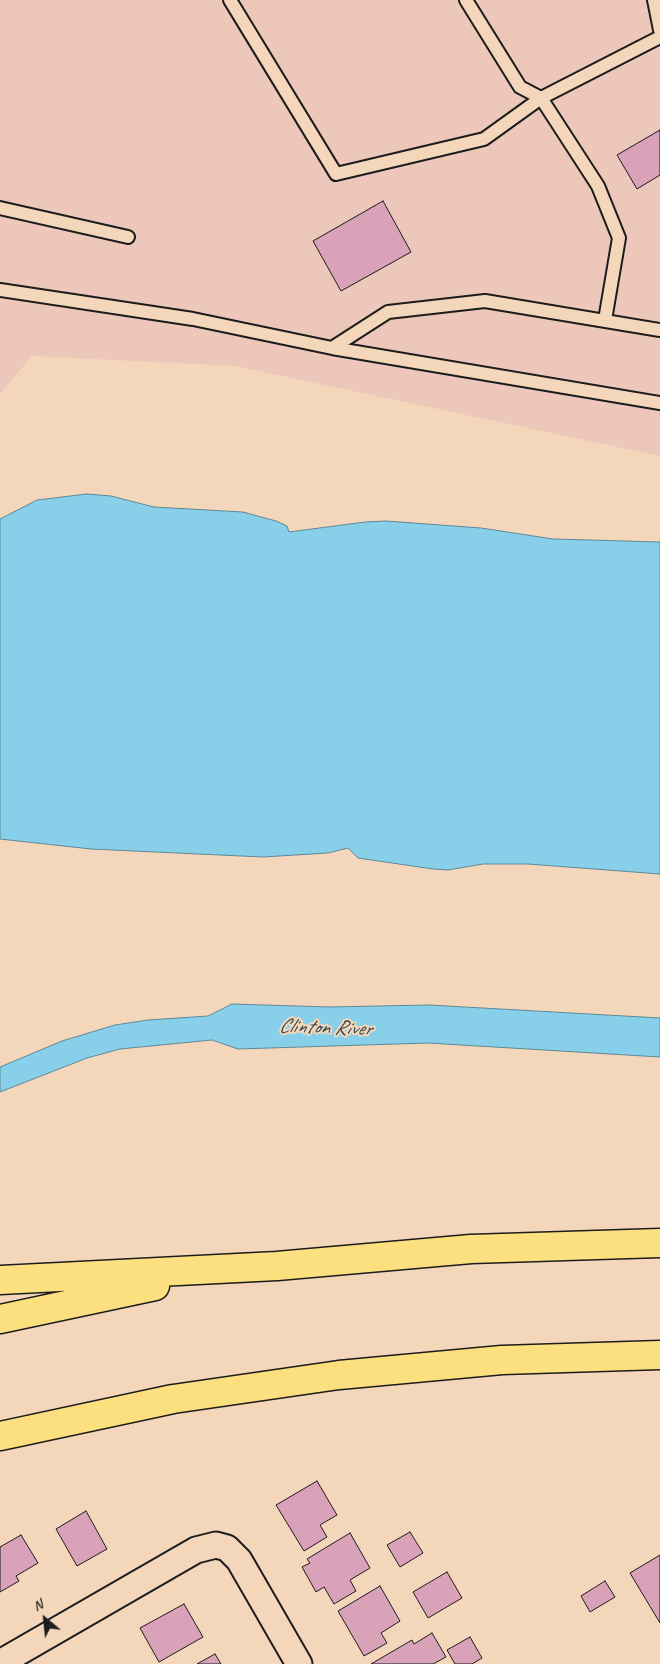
<!DOCTYPE html>
<style>
body{margin:0}
#map{position:relative;width:660px;height:1664px;overflow:hidden;background:#f4d7bb;font-family:Caveat,sans-serif}
canvas{display:block}
.north{position:absolute;left:20px;top:1594px;width:50px;height:50px;-webkit-text-stroke:4px #f4d7bb;paint-order:stroke;rotate:332deg;font-size:14px;font-weight:700;line-height:20px;text-align:center;color:#1c1c1c}
.north::after{content:'';display:block;margin:auto;width:18px;height:22px;background:#1c1c1c;clip-path:polygon(50% 0,100% 100%,50% 72%,0 100%)}
</style>
<div id="map">
<canvas width="660" height="1664"></canvas>
<div class="north">N</div>
</div>
<script>
const ctx = document.querySelector('canvas').getContext('2d');
ctx.lineJoin = 'round';
function fill(path, color) { ctx.fillStyle = color; ctx.fill(path, 'evenodd'); }
const shape = rows => new Path2D(rows.map(r => 'M' + r).join(''));
function strokePath(path, color, width, dash) { ctx.strokeStyle = color; ctx.lineWidth = width; ctx.lineCap = dash ? 'butt' : 'round'; ctx.setLineDash(dash || []); ctx.stroke(path); }
function drawText(font, color, halo, rows, align = 'center') {
  ctx.font = font + ' Caveat,sans-serif'; ctx.lineWidth = 4; ctx.setLineDash([]); ctx.textBaseline = 'middle'; ctx.strokeStyle = halo; ctx.fillStyle = color; for (const [text, x, y, turn = 0] of rows) {
    ctx.save(); ctx.translate(x, y); ctx.rotate((+turn || 0) * Math.PI / 180); ctx.textAlign = isNaN(turn) ? turn : align; if (halo) ctx.strokeText(text, 0, 0); ctx.fillText(text, 0, 0); ctx.restore();
  }
}
const built = shape([
 [0,0,660,0,660,456,235,366,32,356,0,394]
]);
const water = shape([
 [87,494,111,496,154,507,243,512,276,521,287,526,289,532,365,522,386,521,481,528,553,539,660,542,660,874,528,864,483,864,448,870,433,869,358,858,348,848,328,853,263,857,91,849,0,839,0,519,37,500,87,494],
 [232,1004,329,1007,429,1005,660,1018,660,1057,428,1043,238,1049,212,1040,120,1049,87,1058,0,1092,0,1067,62,1041,115,1025,148,1020,208,1016,232,1004]
]);
const building = shape([
 [660,130,660,175,637,189,617,155,660,130],
 [383,201,411,252,341,291,313,241,383,201],
 [317,1481,337,1515,320,1525,327,1537,304,1551,276,1505,317,1481],
 [86,1511,107,1549,77,1566,56,1529,86,1511],
 [410,1532,423,1553,400,1567,387,1545,410,1532],
 [350,1533,370,1568,350,1580,356,1591,334,1604,324,1587,316,1592,302,1567,310,1563,307,1559,350,1533],
 [21,1535,38,1563,16,1576,19,1581,0,1592,0,1547,21,1535],
 [660,1555,660,1623,630,1573,660,1555],
 [447,1572,462,1598,428,1618,413,1592,447,1572],
 [605,1581,615,1597,590,1612,581,1596,605,1581],
 [380,1586,400,1621,381,1633,387,1643,364,1656,338,1611,380,1586],
 [184,1604,203,1637,159,1662,140,1628,184,1604],
 [432,1633,446,1657,433,1664,371,1664,412,1640,414,1644,432,1633],
 [470,1637,482,1658,472,1664,455,1664,447,1650,470,1637],
 [215,1654,221,1664,197,1664,215,1654]
]);
const service = shape([
 [230,0,336,174,484,139,541,98,660,37],
 [466,0,520,87,541,98,598,186,619,238,605,320],
 [654,0,660,30],
 [0,208,128,237],
 [0,290,193,319,332,348,660,403],
 [332,348,388,312,485,301,660,330]
]);
const minor = shape([
 [0,1663,196,1550,216,1545,227,1548,239,1560,299,1664]
]);
const motorway = shape([
 [0,1280,277,1266,471,1249,660,1243],
 [0,1319,155,1286],
 [0,1436,173,1399,339,1375,502,1360,660,1355]
]);
const waterNames = [
 ["Clinton River",325,1028,2]
];
fill(built, '#ecc7ba');
fill(water, '#88d0e9');
strokePath(water, '#5d8897', 1);
fill(building, '#d9a2b8');
strokePath(building, '#1c1c1c', 1);
strokePath(service, '#1c1c1c', 16);
strokePath(minor, '#1c1c1c', 29);
strokePath(motorway, '#1c1c1c', 31);
strokePath(service, '#f4d7bb', 12);
strokePath(minor, '#f4d7bb', 25);
strokePath(motorway, '#fce080', 28);
drawText('italic 21px', '#37494f', '#f4d7bb', waterNames);
</script>
